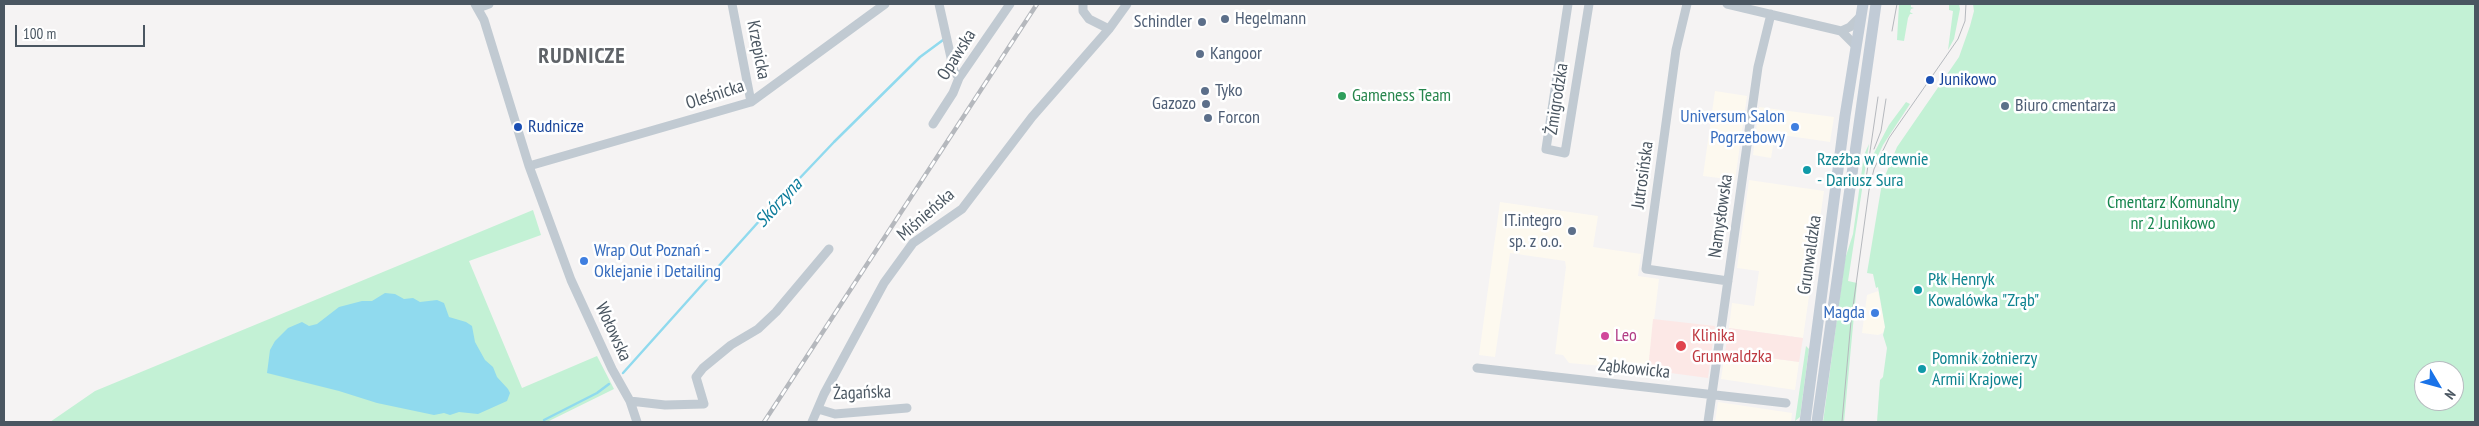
<!DOCTYPE html>
<meta charset="utf-8">
<style>
body{margin:0}
#map{position:relative;width:2479px;height:426px;overflow:hidden;background:#f5f3f3;font-family:"PT Sans Narrow",sans-serif}
canvas{display:block}
.frame{position:absolute;inset:0;border:5px solid #4a5661;pointer-events:none}
.north{position:absolute;left:2414px;top:361px;width:50px;height:50px;box-sizing:border-box;background:#fff;border:1px solid #b7bbc0;border-radius:50%;rotate:127deg;font-size:14px;font-weight:700;line-height:20px;text-align:center;color:#4a5661}
.north::after{content:'';display:block;margin:auto;width:18px;height:22px;background:#1a73e8;clip-path:polygon(50% 0,100% 100%,50% 72%,0 100%)}
.scale{position:absolute;left:15px;top:25px;width:130px;height:22px;box-sizing:border-box;border:2px solid #4a5661;border-top:0;padding-left:6px;font-size:15px;line-height:18px;white-space:nowrap;color:#4a5661;-webkit-text-stroke:4px #fff;paint-order:stroke}
</style>
<div id="map">
<canvas width="2479" height="426"></canvas>
<div class="frame"></div>
<div class="north">N</div>
<div class="scale">100 m</div>
</div>
<script>
const ctx = document.querySelector('canvas').getContext('2d');
ctx.lineJoin = 'round';
function fill(path, color) { ctx.fillStyle = color; ctx.fill(path, 'evenodd'); }
const shape = rows => new Path2D(rows.map(r => 'M' + r).join(''));
function strokePath(path, color, width, dash) { ctx.strokeStyle = color; ctx.lineWidth = width; ctx.lineCap = dash ? 'butt' : 'round'; ctx.setLineDash(dash || []); ctx.stroke(path); }
function drawText(font, color, halo, rows, align = 'center') {
  ctx.font = font + ' "PT Sans Narrow",sans-serif'; ctx.lineWidth = 5; ctx.setLineDash([]); ctx.textBaseline = 'middle'; ctx.strokeStyle = halo; ctx.fillStyle = color; for (const [text, x, y, turn = 0] of rows) {
    ctx.save(); ctx.translate(x, y); ctx.rotate((+turn || 0) * Math.PI / 180); ctx.textAlign = isNaN(turn) ? turn : align; if (halo) ctx.strokeText(text, 0, 0); ctx.fillText(text, 0, 0); ctx.restore();
  }
}
const commercial = shape([
 [1715,91,1747,96,1735,180,1703,176],
 [1759,107,1834,117,1830,142,1775,134,1771,158,1753,155],
 [1749,180,1824,191,1803,338,1729,328,1732,303,1754,306,1759,271,1737,268],
 [1500,202,1598,216,1593,247,1641,254,1638,276,1659,279,1648,370,1569,363,1563,355,1555,354,1566,267,1565,261,1510,253,1495,357,1479,355],
 [1878,291,1885,327,1883,333,1878,335,1862,333,1867,295],
 [1725,352,1799,362,1795,390,1721,379],
 [1718,402,1792,413,1791,422,1715,422]
]);
const medical = shape([
 [1653,319,1715,326,1708,378,1648,370],
 [1729,328,1803,338,1799,362,1725,352]
]);
const green = shape([
 [1899,4,1911,4,1911,7,1914,8,1911,9,1910,12,1913,14,1910,14,1908,18,1904,41,1897,40],
 [1949,4,1959,4,1960,9,1954,39,1948,50,1953,11,1949,10],
 [1973,4,2475,4,2475,422,1877,422,1880,380,1883,377,1887,348,1883,335,1885,327,1878,287,1876,288,1873,274,1867,273,1882,183,1897,147,1959,57,1970,26,1974,11],
 [2424,371,2454,371,2454,401,2424,401],
 [1906,102,1910,104,1883,145,1872,168,1870,167,1873,155,1889,125],
 [1869,144,1848,281,1857,283,1844,422,1823,422,1845,259,1853,234,1864,155],
 [533,210,541,235,469,261,522,388,597,356,614,389,547,422,50,422,95,391],
 [1806,346,1809,349,1800,417,1795,421]
]);
const water = shape([
 [385,293,395,294,404,299,413,298,420,302,437,300,444,303,449,317,466,322,472,326,475,342,485,360,493,367,497,377,508,389,510,393,507,401,478,414,459,412,450,415,444,413,434,415,377,403,339,391,267,373,270,350,275,341,288,328,302,322,309,326,317,324,339,307,362,301,372,301]
]);
const stream = shape([
 [623,373,761,219,834,142,920,57,943,40],
 [544,420,597,393,609,384]
]);
const street = shape([
 [475,4,484,20,529,166,571,280,612,369,630,401,637,422],
 [732,4,751,102],
 [939,4,954,71,959,78],
 [1083,4,1083,11,1089,19,1109,29],
 [1568,4,1546,149,1565,153,1589,4],
 [1687,4,1676,50,1646,269,1728,281],
 [1727,4,1841,31,1856,46],
 [478,8,489,4],
 [1841,31,1850,27,1860,17],
 [933,124,953,93,959,78,1010,4],
 [529,166,751,102,885,4],
 [1477,368,1786,403],
 [630,401,665,405,704,404,696,377,703,368,731,345,758,329,776,312,829,249],
 [818,409,835,414,907,408],
 [812,422,824,394,884,283,913,243,962,209,1032,117,1109,29,1127,4],
 [1708,422,1758,67,1771,14]
]);
const secondary = shape([
 [1805,422,1845,116,1863,4],
 [1817,422,1876,4]
]);
const tram = shape([
 [1892,31,1897,4],
 [1874,149,1881,131,1886,99],
 [1866,179,1878,97],
 [1842,422,1851,321,1869,190,1874,169,1889,138,1958,39,1965,21,1966,4]
]);
const rail = shape([
 [764,422,1037,4]
]);
const markers = [
 [1225,19,5,"#5c6f8a"],
 [1202,22,5,"#5c6f8a"],
 [1200,54,5,"#5c6f8a"],
 [1930,80,5,"#1a4fb4"],
 [1205,91,5,"#5c6f8a"],
 [1342,96,5,"#2e9e5b"],
 [1206,104,5,"#5c6f8a"],
 [2005,106,5,"#5c6f8a"],
 [1208,118,5,"#5c6f8a"],
 [518,127,5,"#1a4fb4"],
 [1795,127,5,"#3f7fe0"],
 [1807,170,5,"#0f9aa8"],
 [1572,231,5,"#5c6f8a"],
 [584,261,5,"#3f7fe0"],
 [1918,290,5,"#0f9aa8"],
 [1875,313,5,"#3f7fe0"],
 [1605,336,5,"#d1479c"],
 [1681,346,6,"#e0444e"],
 [1922,369,5,"#0f9aa8"]
];
const serviceNames = [
 ["Hegelmann",1235,19],
 ["Schindler",1192,22,"right"],
 ["Kangoor",1210,54],
 ["Tyko",1215,91],
 ["Gazozo",1196,104,"right"],
 ["Biuro cmentarza",2015,106],
 ["Forcon",1218,118],
 ["IT.integro",1562,221,"right"],
 ["sp. z o.o.",1562,242,"right"]
];
const streetNames = [
 ["Krzepicka",758,50,79],
 ["Opawska",957,55,-58],
 ["Oleśnicka",715,95,-18],
 ["Żmigrodzka",1557,99,-81],
 ["Jutrosińska",1643,175,-82],
 ["Miśnieńska",926,215,-41],
 ["Namysłowska",1721,216,-82],
 ["Grunwaldzka",1810,255,-82],
 ["Wołowska",613,332,65],
 ["Ząbkowicka",1634,369,6],
 ["Żagańska",862,393,-2]
];
const transitNames = [
 ["Junikowo",1940,80],
 ["Rudnicze",528,127]
];
const leisureNames = [
 ["Gameness Team",1352,96]
];
const shopNames = [
 ["Universum Salon",1785,117],
 ["Pogrzebowy",1785,138],
 ["Wrap Out Poznań -",594,251,"left"],
 ["Oklejanie i Detailing",594,272,"left"],
 ["Magda",1865,313]
];
const cultureNames = [
 ["Rzeźba w drewnie",1817,160],
 ["- Dariusz Sura",1817,181],
 ["Płk Henryk",1928,280],
 ["Kowalówka \"Zrąb\"",1928,301],
 ["Pomnik żołnierzy",1932,359],
 ["Armii Krajowej",1932,380]
];
const parkNames = [
 ["Cmentarz Komunalny",2173,203],
 ["nr 2 Junikowo",2173,224]
];
const hotelNames = [
 ["Leo",1615,336]
];
const healthNames = [
 ["Klinika",1692,336],
 ["Grunwaldzka",1692,357]
];
const waterNames = [
 ["Skórzyna",779,203,-47]
];
const districtNames = [
 ["RUDNICZE",582,57]
];
fill(commercial, '#fdf9ef');
fill(medical, '#fce8e6');
fill(green, '#c3f1d5');
fill(water, '#90daee');
strokePath(stream, '#90daee', 2.5);
strokePath(street, '#c1cad2', 9);
strokePath(secondary, '#c1cbd6', 11);
strokePath(tram, '#b5b8bd', 1);
strokePath(rail, '#b5b8bd', 4.5);
strokePath(rail, '#fff', 2.5, [8]);
for (const [x, y, r, color] of markers) { const dot = new Path2D(); dot.arc(x, y, r, 0, 2 * Math.PI); ctx.fillStyle = color; ctx.fill(dot); strokePath(dot, '#fff', 2); }
drawText('18px', '#4e5e75', '#fff', serviceNames, 'left');
drawText('18px', '#4a5661', '#fff', streetNames);
drawText('18px', '#164399', '#fff', transitNames, 'left');
drawText('18px', '#27864d', '#fff', leisureNames, 'left');
drawText('18px', '#366cbe', '#fff', shopNames, 'right');
drawText('18px', '#0d838f', '#fff', cultureNames, 'left');
drawText('18px', '#17864f', '#fff', parkNames);
drawText('18px', '#b23c85', '#fff', hotelNames, 'left');
drawText('18px', '#be3a42', '#fff', healthNames, 'left');
drawText('italic 19px', '#0c7c9b', '#fff', waterNames);
ctx.letterSpacing = '1px';
drawText('bold 22px', '#5f6368', '#fff', districtNames);
ctx.letterSpacing = '0px';
</script>
